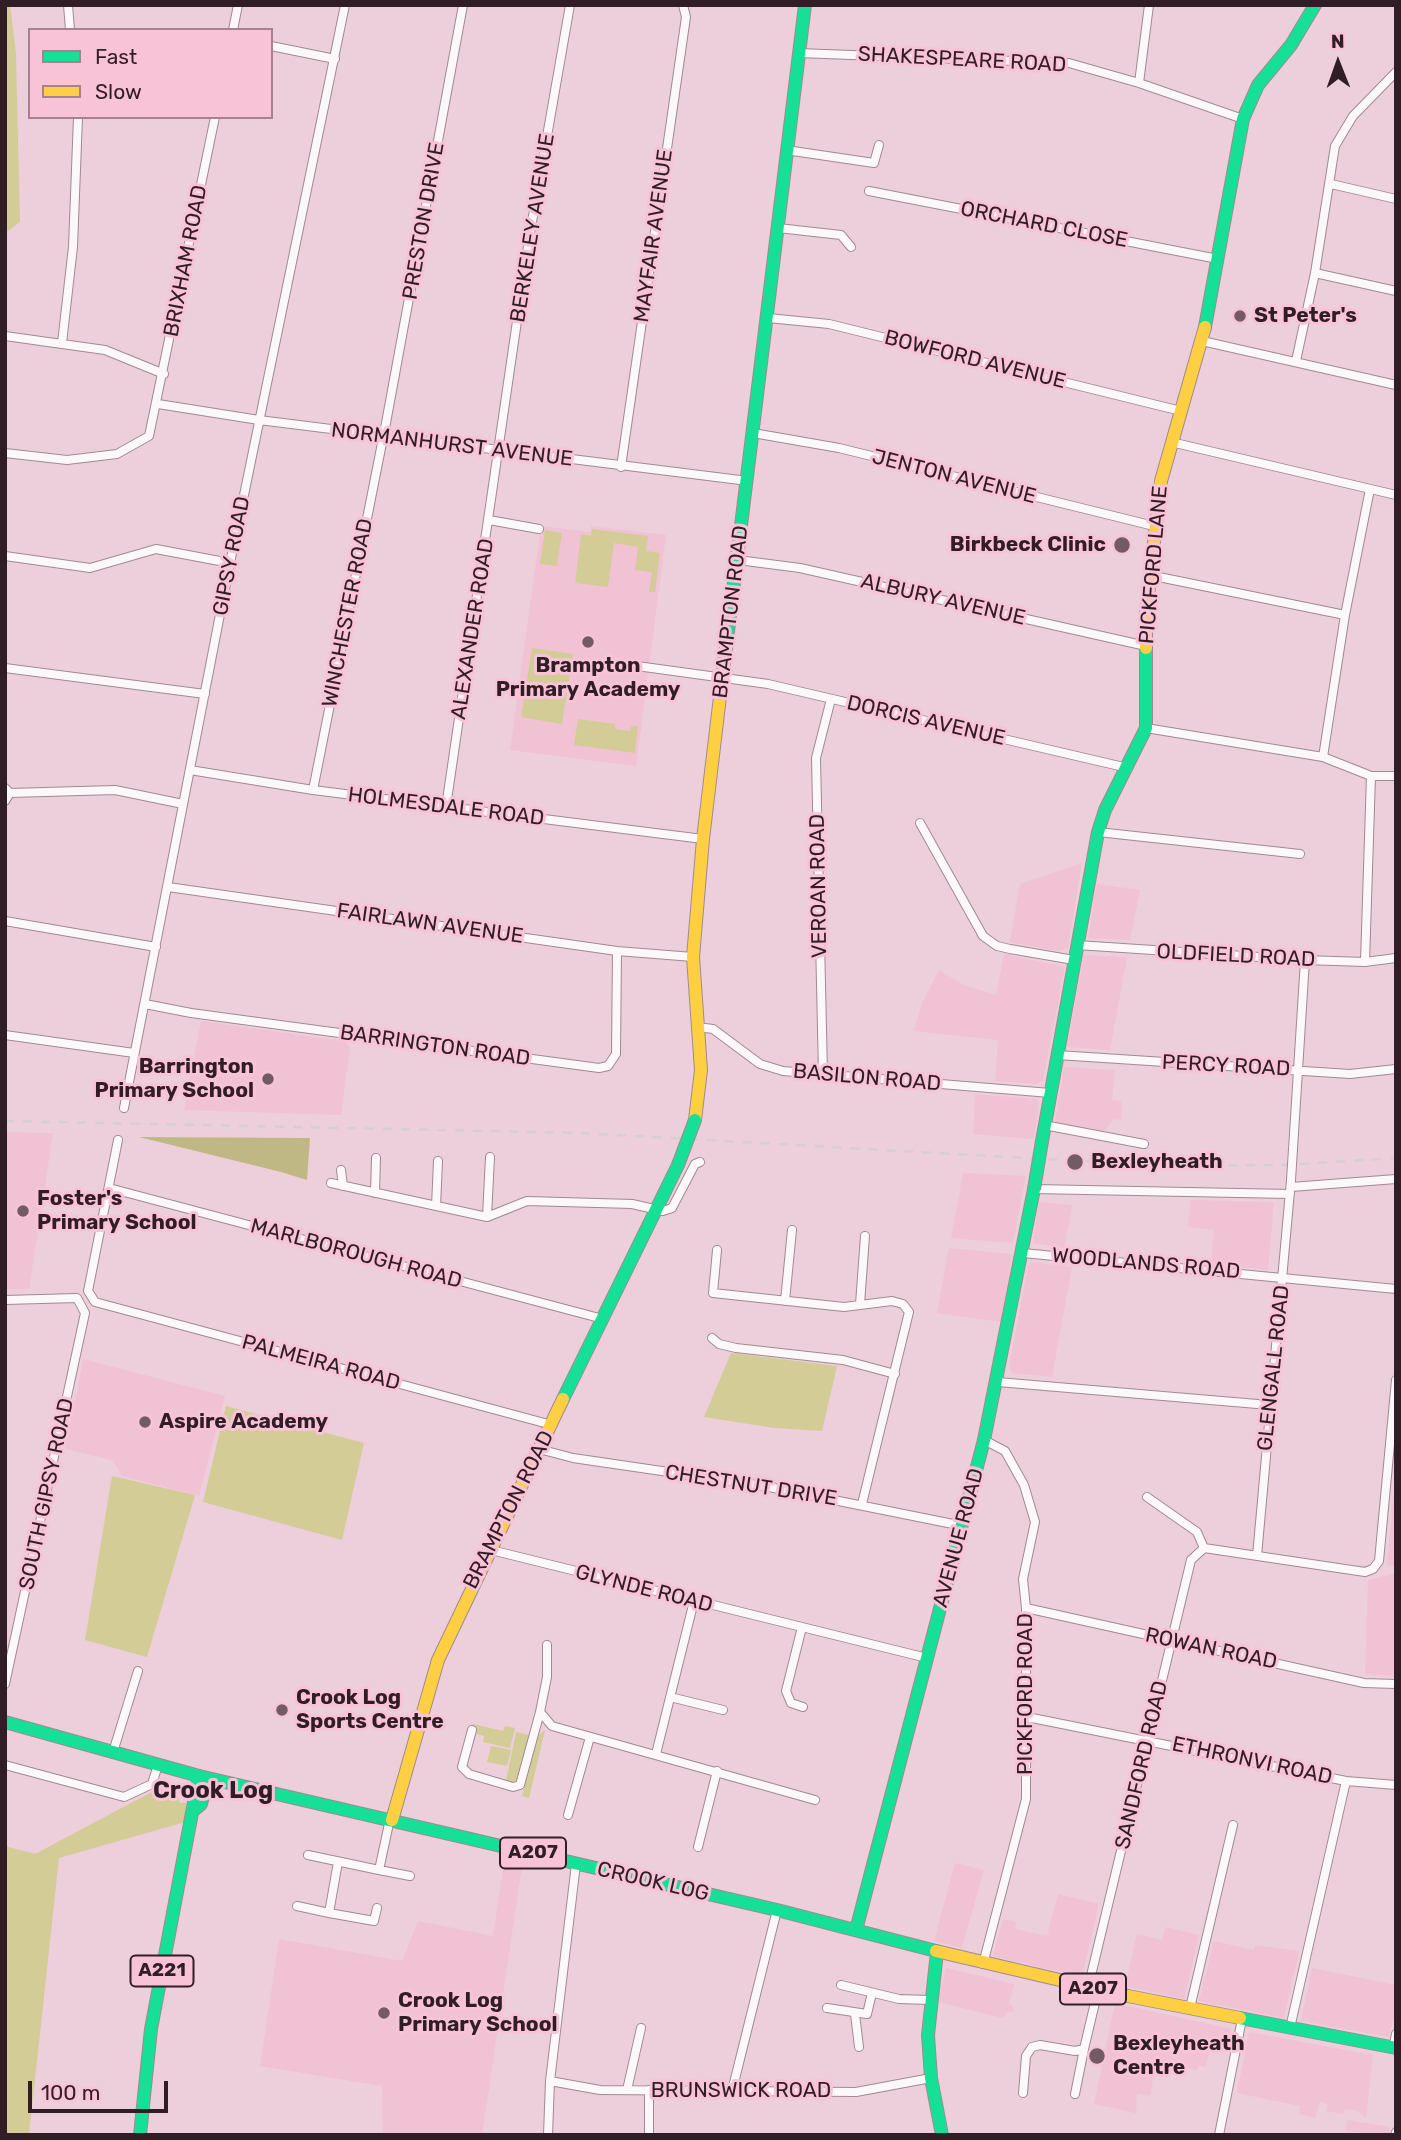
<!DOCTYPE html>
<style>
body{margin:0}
#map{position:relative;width:1401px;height:2140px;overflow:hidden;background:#eccfda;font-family:Rubik,sans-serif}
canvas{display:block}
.frame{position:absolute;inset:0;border:7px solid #311d25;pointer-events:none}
.legend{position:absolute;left:28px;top:28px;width:245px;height:91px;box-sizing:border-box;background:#f8c3d7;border:2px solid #a88190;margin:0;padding:9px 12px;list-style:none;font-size:21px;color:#311d25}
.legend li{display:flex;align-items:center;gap:14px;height:35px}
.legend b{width:35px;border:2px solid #a88190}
.north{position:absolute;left:1303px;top:28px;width:70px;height:70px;-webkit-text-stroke:5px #f8c3d7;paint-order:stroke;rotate:359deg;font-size:19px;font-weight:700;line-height:28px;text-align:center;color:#311d25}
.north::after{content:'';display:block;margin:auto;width:24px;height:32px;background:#311d25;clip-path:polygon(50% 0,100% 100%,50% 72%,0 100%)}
.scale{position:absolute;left:28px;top:2081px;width:140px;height:32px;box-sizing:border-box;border:4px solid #311d25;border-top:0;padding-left:9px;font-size:21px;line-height:24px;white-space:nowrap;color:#311d25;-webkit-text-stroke:5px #f8c3d7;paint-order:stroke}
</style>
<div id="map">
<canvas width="1401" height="2140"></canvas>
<div class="frame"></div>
<ul class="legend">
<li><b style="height:9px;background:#16e098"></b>Fast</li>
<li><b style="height:9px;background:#ffcf43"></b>Slow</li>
</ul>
<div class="north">N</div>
<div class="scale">100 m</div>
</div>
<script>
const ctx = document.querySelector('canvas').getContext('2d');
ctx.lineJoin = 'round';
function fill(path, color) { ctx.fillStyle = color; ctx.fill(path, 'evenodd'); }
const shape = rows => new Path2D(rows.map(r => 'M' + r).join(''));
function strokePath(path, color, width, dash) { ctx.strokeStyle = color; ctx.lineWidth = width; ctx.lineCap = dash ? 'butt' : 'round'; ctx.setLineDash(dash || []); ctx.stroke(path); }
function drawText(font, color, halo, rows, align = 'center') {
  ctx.font = font + ' Rubik,sans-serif'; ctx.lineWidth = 6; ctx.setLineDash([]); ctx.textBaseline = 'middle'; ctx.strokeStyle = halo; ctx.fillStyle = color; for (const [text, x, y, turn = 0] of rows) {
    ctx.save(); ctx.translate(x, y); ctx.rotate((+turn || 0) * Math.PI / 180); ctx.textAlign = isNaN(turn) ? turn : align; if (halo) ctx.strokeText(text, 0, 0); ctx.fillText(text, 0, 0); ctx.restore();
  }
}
const built = shape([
 [541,526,590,532,591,526,666,535,636,766,510,750],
 [1082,863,1068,948,1057,951,1010,942,1020,884],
 [1097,884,1140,890,1130,940,1088,938],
 [1004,954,1065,967,1043,1081,1037,1084,995,1081,998,1040,914,1031,921,1005,939,970,964,985,996,995],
 [1084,955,1127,957,1110,1050,1067,1047],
 [201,1021,343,1041,350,1047,341,1115,184,1110],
 [1064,1067,1115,1070,1112,1100,1122,1101,1121,1120,1114,1119,1102,1133,1055,1123],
 [975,1094,1036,1099,1039,1103,1034,1139,973,1134],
 [5,1132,53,1133,29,1289,5,1289],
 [963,1173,1026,1176,1013,1243,951,1238],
 [1191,1200,1274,1202,1268,1270,1211,1264,1214,1230,1188,1227],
 [1039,1202,1072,1205,1064,1248,1033,1243],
 [949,1248,1012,1254,1001,1322,937,1313],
 [1032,1262,1072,1267,1052,1377,1013,1373,1009,1367,1028,1266],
 [83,1359,225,1396,199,1496,122,1476,112,1460,66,1449],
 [1396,1470,1396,1566,1387,1565],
 [1396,1573,1396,1676,1365,1674,1368,1580],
 [504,1862,522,1866,482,2135,383,2135,382,2086,260,2066,279,1939,402,1961,418,1921,493,1936],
 [955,1863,984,1870,962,1948,934,1941],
 [1058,1894,1099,1904,1082,1977,993,1956,1003,1919,1016,1922,1015,1929,1047,1936],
 [1165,1927,1199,1935,1184,1999,1125,1986,1137,1934,1162,1940],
 [1214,1941,1254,1950,1256,1945,1299,1951,1284,2018,1199,2001],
 [946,1968,1014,1984,1009,2004,1013,2006,1013,2012,1006,2012,1003,2018,938,2002],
 [1312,1968,1396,1985,1396,2008,1389,2037,1301,2021],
 [1115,2003,1231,2029,1228,2047,1211,2043,1206,2067,1199,2065,1197,2070,1156,2063,1150,2096,1137,2094,1136,2113,1094,2104],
 [1249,2032,1373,2055,1366,2118,1358,2111,1344,2109,1343,2114,1326,2111,1328,2104,1320,2102,1315,2118,1299,2114,1300,2106,1237,2093],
 [1347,2120,1390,2127,1389,2135,1345,2131]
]);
const green = shape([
 [5,5,10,5,16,54,20,222,5,233],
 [592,529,648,536,646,551,660,553,655,592,649,592,652,572,635,570,638,547,614,543,608,587,575,583,581,534,591,536],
 [545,530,562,533,557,566,540,564],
 [532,648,573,654,562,724,521,717],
 [578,719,615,724,615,729,630,731,631,726,638,726,635,753,574,745],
 [731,1353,837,1366,822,1431,774,1428,704,1417],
 [226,1406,364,1443,342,1540,203,1502],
 [112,1476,195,1495,147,1657,85,1640],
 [473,1724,503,1731,505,1726,515,1728,510,1748,483,1742,484,1736,477,1734,477,1729,472,1728],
 [545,1730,529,1798,522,1796,536,1737],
 [516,1732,529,1735,519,1778,511,1783,506,1781],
 [491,1746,511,1750,507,1766,487,1762],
 [166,1780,178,1785,176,1791,180,1803,186,1802,185,1822,59,1858,29,2135,5,2135,5,1846,35,1854,161,1787]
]);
const forest = shape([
 [139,1137,310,1138,307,1180,281,1172]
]);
const street = shape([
 [68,5,70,30],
 [233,30,238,5],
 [271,46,335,59],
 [798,53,1069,63,1139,83,1243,119],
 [1139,83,1149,5],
 [786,150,874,163,879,145],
 [1331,184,1396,199],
 [869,191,1218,259],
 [778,228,841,235,851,247],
 [1315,273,1396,291],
 [768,318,829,324,1181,411],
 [5,336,105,350,164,374],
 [1202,341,1396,385],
 [62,343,73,247,78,117],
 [1296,361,1315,273,1335,146,1353,116,1396,72],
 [158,404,259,420,748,481],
 [753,433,839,448,1154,526],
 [1171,442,1396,495],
 [5,453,67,460,117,454,149,436,215,117],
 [621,467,686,17,683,5],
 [489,520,539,529],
 [5,556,90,568,156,549,230,563],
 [738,560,800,568,1146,646],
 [1149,575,1345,615],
 [637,666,768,684,1128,768],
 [5,668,205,694],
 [1146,728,1323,757,1371,776,1396,776],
 [1323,757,1345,615,1370,489],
 [190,770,313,790,703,839],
 [5,788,10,793,5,801],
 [313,790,386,423,463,5],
 [10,793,115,790,183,804],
 [446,807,529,239,570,5],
 [920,823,983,936,997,946,1010,949,1074,960],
 [1098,832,1300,854],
 [168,887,617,951,693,957],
 [5,921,156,947],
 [1077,945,1305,960,1365,962,1396,958],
 [1365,962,1371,776],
 [145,1004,191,1013,599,1068,608,1066,616,1054,617,951],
 [697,1027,713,1029,760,1064,783,1071,1050,1093],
 [5,1035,134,1053],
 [1057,1055,1350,1074,1396,1069],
 [823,1074,816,758,831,699],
 [124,1108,230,563,345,5],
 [1044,1125,1144,1144],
 [118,1140,88,1291,95,1302,552,1425],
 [1293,1149,1305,960],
 [341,1170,343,1186],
 [331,1183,487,1217,527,1201,632,1204,663,1211,672,1208,695,1164,700,1162],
 [1291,1187,1396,1179],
 [109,1188,603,1319],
 [1034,1189,1290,1194],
 [375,1193,376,1158],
 [436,1206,438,1161],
 [487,1217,490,1157],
 [717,1250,713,1293,844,1307,892,1301,903,1304,909,1312,862,1504],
 [1023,1253,1396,1289],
 [5,1300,77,1298,85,1313,5,1684],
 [785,1301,792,1230],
 [860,1304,865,1236],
 [712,1338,719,1344,736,1348,843,1360,895,1374],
 [998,1382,1269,1405],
 [539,1449,573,1458,764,1486,963,1526],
 [1147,1497,1197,1532,1204,1548],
 [1204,1548,1365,1572,1373,1569,1379,1561,1396,1380],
 [487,1549,927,1658],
 [1257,1556,1291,1180],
 [1026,1608,1364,1683,1396,1684],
 [802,1627,786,1691,791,1703,803,1707],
 [547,1645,547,1677,540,1712,552,1726,815,1800],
 [670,1697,723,1710],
 [1027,1717,1346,1781,1396,1785],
 [472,1730,462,1767,469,1774,513,1787,520,1785,540,1712],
 [113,1752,138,1671],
 [656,1754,694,1601],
 [5,1765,124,1797,152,1784,158,1765],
 [568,1815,590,1737],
 [698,1847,717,1771],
 [308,1855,379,1870,390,1819],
 [338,1862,329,1913,374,1921,377,1908],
 [379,1870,410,1876],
 [297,1906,329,1913],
 [983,1964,1026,1799,1026,1608,1023,1579,1035,1522,1024,1485,1005,1451,984,1440],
 [841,1985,899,1999,930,2000],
 [1088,1988,1191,1560,1204,1548],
 [827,2008,867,2014,872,1993],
 [1190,2008,1233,1825],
 [855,2014,859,2047],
 [1290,2028,1346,1781],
 [1393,2048,1396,2034],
 [1084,2049,1098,1990],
 [550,2081,600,2090,856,2092,931,2078],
 [627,2090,641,2028],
 [732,2091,777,1910],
 [1023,2093,1026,2056,1032,2047,1040,2045,1075,2051,1084,2049,1075,2094],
 [548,2135,550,2081,576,1864],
 [649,2135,649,2090],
 [1219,2135,1242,2019],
 [1395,2135,1396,2132]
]);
const fast = shape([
 [1205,327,1243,119,1258,85,1291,45,1315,5],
 [722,680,805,5],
 [1042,1141,1098,832,1105,810,1146,728,1146,648],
 [563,1399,678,1165],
 [5,1722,199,1776,777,1910,936,1951],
 [195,1809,201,1804,208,1778],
 [856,1930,984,1440,1034,1189],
 [937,1952,928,2035,931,2078,942,2135],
 [1240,2018,1396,2048],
 [140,2135,151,2029,199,1776]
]);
const slow = shape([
 [1146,648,1146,613,1161,481,1205,327],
 [695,1120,701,1070,693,957,703,839,722,680],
 [392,1820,438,1660,563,1399],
 [936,1951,1128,1996,1240,2018]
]);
const rail = shape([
 [5,1121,582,1133,1167,1166,1283,1165,1396,1158]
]);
const streetBridge = shape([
 [1291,1180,1293,1149]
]);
const fastBridge = shape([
 [678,1165,695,1120],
 [1034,1189,1042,1141]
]);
const markers = [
 [1240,316,7,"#725b64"],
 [1122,545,9,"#725b64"],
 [588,642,7,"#725b64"],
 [268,1079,7,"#725b64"],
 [1075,1162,9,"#725b64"],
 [23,1211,7,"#725b64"],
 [145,1422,7,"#725b64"],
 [282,1710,7,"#725b64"],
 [384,2013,7,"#725b64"],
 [1097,2056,9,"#725b64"]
];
const shields = [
 [533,1853,66],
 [162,1971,63],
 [1093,1989,66]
];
const shieldNames = [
 ["A207",533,1853],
 ["A221",162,1971],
 ["A207",1093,1989]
];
const streetNames = [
 ["SHAKESPEARE ROAD",962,60,3],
 ["PRESTON DRIVE",424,221,-80],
 ["ORCHARD CLOSE",1044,225,11],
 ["BERKELEY AVENUE",533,228,-81],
 ["MAYFAIR AVENUE",654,236,-82],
 ["BRIXHAM ROAD",186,261,-79],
 ["BOWFORD AVENUE",975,360,14],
 ["NORMANHURST AVENUE",452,445,7],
 ["JENTON AVENUE",954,477,14],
 ["GIPSY ROAD",232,556,-79],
 ["PICKFORD LANE",1154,565,-85],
 ["ALBURY AVENUE",943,600,13],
 ["BRAMPTON ROAD",731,612,-83],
 ["WINCHESTER ROAD",348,613,-79],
 ["ALEXANDER ROAD",473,629,-81],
 ["DORCIS AVENUE",926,721,13],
 ["HOLMESDALE ROAD",446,807,7],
 ["VEROAN ROAD",819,886,-91],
 ["FAIRLAWN AVENUE",430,924,8],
 ["OLDFIELD ROAD",1236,956,3],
 ["BARRINGTON ROAD",435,1046,8],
 ["PERCY ROAD",1226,1066,3],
 ["BASILON ROAD",867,1078,5],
 ["MARLBOROUGH ROAD",356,1254,15],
 ["WOODLANDS ROAD",1146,1264,5],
 ["PALMEIRA ROAD",321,1363,15],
 ["GLENGALL ROAD",1274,1368,-84],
 ["CHESTNUT DRIVE",751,1486,9],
 ["SOUTH GIPSY ROAD",47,1494,-78],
 ["BRAMPTON ROAD",509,1510,-63],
 ["AVENUE ROAD",959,1538,-75],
 ["GLYNDE ROAD",644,1589,14],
 ["ROWAN ROAD",1211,1649,12],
 ["PICKFORD ROAD",1026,1694,-90],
 ["ETHRONVI ROAD",1252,1761,12],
 ["SANDFORD ROAD",1142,1765,-77],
 ["CROOK LOG",653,1882,13],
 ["BRUNSWICK ROAD",741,2091]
];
const poiNames = [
 ["St Peter's",1254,316],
 ["Birkbeck Clinic",1106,545,"right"],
 ["Brampton",588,666,"center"],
 ["Primary Academy",588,690,"center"],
 ["Barrington",254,1067,"right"],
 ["Primary School",254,1091,"right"],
 ["Bexleyheath",1091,1162],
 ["Foster's",37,1199],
 ["Primary School",37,1223],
 ["Aspire Academy",159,1422],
 ["Crook Log",296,1698],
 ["Sports Centre",296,1722],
 ["Crook Log",398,2001],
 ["Primary School",398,2025],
 ["Bexleyheath",1113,2044],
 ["Centre",1113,2068]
];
const quarterNames = [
 ["Crook Log",213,1791]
];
fill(built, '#f0c2d4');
fill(green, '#d3cc97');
fill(forest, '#c0b884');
strokePath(street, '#9f8a92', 10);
strokePath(fast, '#9f8a92', 14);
strokePath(slow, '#9f8a92', 14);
strokePath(street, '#fcf8f9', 8);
strokePath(fast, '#16e098', 12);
strokePath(slow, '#ffcf43', 12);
strokePath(rail, '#d7ced2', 2.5, [9, 9]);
strokePath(streetBridge, '#9f8a92', 10, []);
strokePath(fastBridge, '#9f8a92', 14, []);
strokePath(streetBridge, '#fcf8f9', 8);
strokePath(fastBridge, '#16e098', 12);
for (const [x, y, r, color] of markers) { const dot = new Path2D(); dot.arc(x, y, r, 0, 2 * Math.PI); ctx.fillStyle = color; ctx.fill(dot); strokePath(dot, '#f8c3d7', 2.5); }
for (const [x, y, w] of shields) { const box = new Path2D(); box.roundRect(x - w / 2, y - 15.5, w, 31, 5); ctx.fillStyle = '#f8c3d7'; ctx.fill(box); strokePath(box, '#311d25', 2); }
drawText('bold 19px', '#311d25', null, shieldNames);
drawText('21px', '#311d25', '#f8c3d7', streetNames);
drawText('bold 21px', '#311d25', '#f8c3d7', poiNames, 'left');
drawText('bold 24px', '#311d25', '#f8c3d7', quarterNames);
</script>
